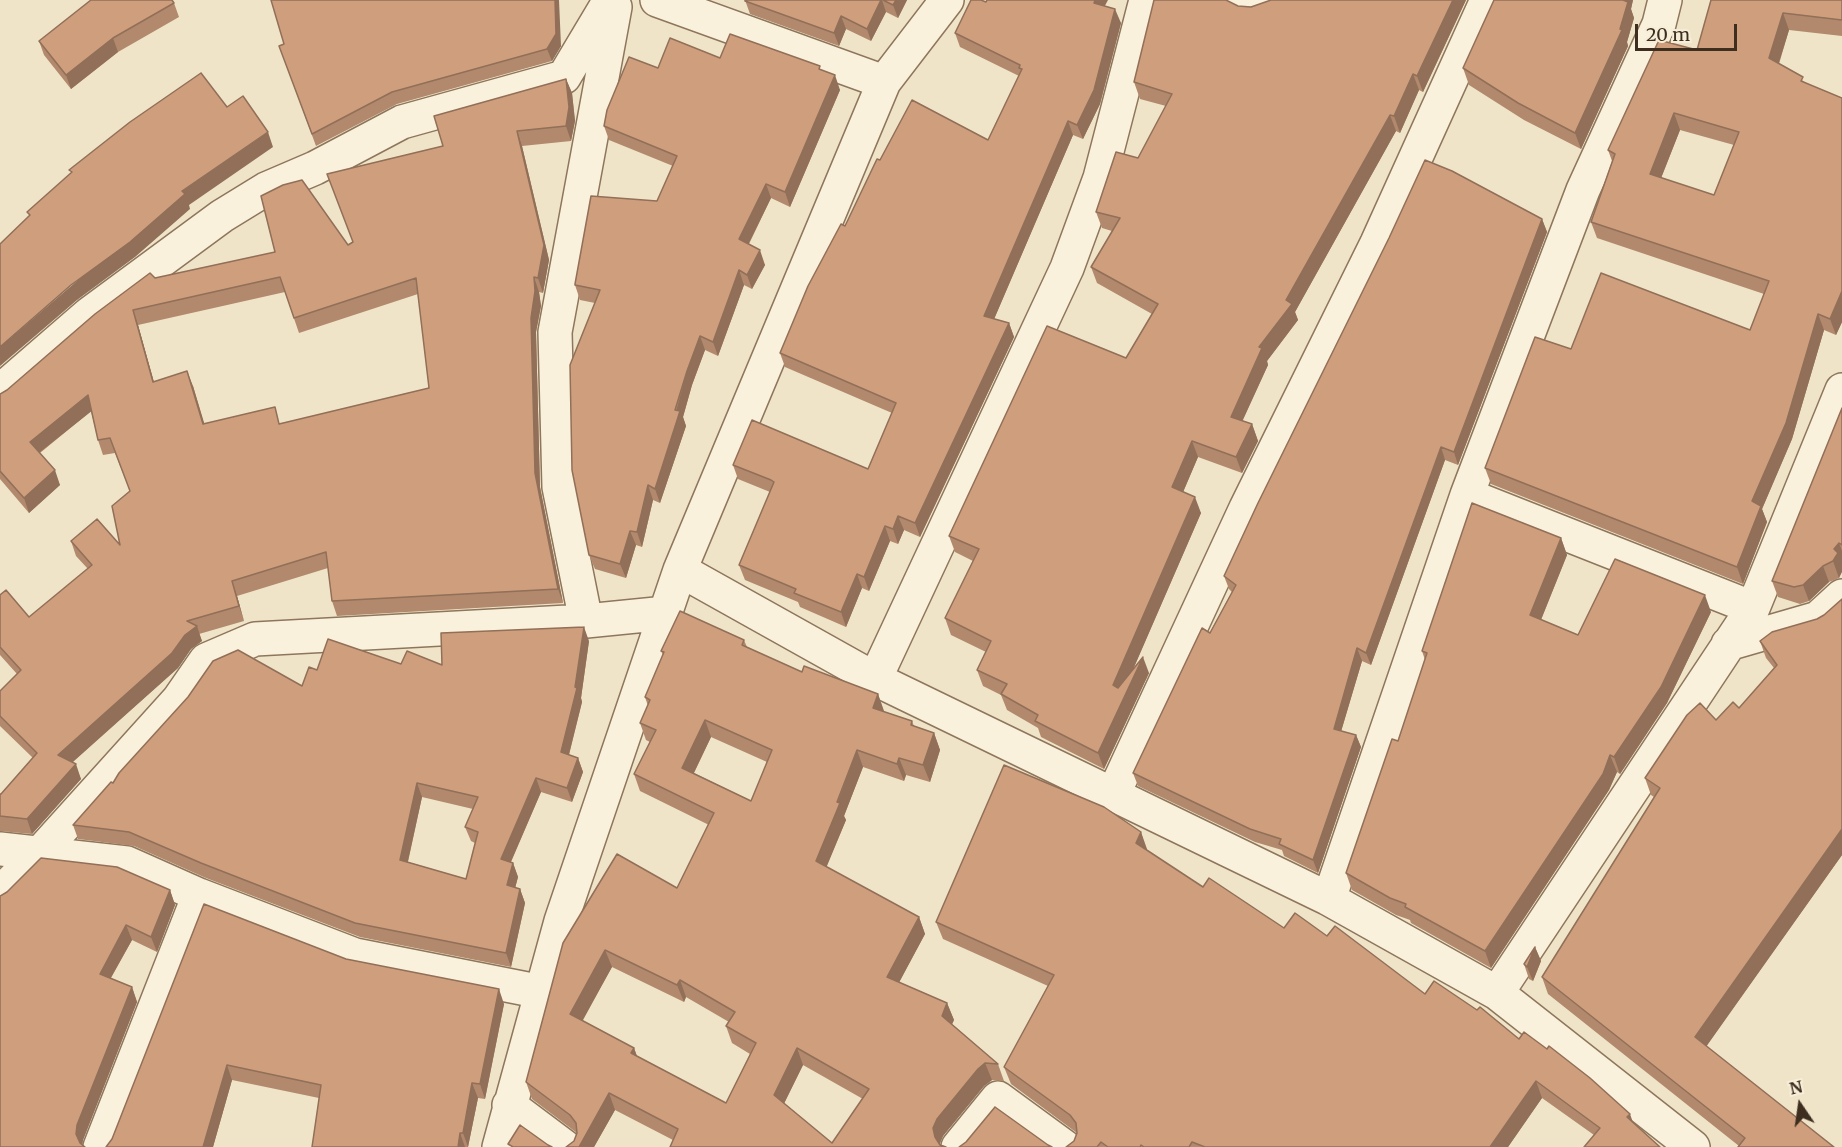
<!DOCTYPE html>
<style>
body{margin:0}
#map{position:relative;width:1842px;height:1147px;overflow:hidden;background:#f0e4c8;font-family:Merriweather,serif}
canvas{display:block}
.north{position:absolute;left:1770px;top:1075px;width:60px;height:60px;-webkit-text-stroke:4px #f7eed8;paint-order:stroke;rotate:347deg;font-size:16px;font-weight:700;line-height:24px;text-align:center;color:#3d2e20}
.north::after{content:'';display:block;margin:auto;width:21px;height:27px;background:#3d2e20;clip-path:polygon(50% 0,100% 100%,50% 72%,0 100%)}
.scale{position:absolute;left:1635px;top:24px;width:102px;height:27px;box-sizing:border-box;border:3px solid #3d2e20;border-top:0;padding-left:8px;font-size:18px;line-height:21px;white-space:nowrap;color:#3d2e20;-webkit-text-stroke:4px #f7eed8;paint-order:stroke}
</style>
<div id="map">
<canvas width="1842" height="1147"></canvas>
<div class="north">N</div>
<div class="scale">20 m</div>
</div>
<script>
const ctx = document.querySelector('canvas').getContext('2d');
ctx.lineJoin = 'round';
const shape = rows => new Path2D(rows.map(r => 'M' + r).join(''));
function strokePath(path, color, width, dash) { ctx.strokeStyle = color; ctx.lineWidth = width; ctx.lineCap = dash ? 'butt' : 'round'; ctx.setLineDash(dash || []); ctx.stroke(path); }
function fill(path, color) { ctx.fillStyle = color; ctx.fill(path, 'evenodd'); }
const street = shape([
 [657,0,884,82],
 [1241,0,1252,5,1269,0],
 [0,391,89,314,222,216,266,189,315,168,402,122,564,77,610,0],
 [1467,495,1753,608],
 [680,570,875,679,1329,899,1497,993,1693,1147],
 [586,621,559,487,555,332,615,7],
 [1728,644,1818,618,1842,596],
 [875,679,1067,268,1100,178,1146,0],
 [1113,795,1246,508,1377,243,1487,0],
 [0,849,127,863,199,895,355,955,542,992],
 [0,893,40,853,179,699,206,660,255,639,586,621,666,613],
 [1329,899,1467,495,1583,190,1659,24,1665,0],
 [1497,993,1753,608,1842,390],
 [509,1105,565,1147],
 [100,1147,199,895],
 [499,1147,561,921,680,570,884,82,947,0],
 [958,1147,998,1098,1065,1147]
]);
const wall = shape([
 [745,0,907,0,898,18,886,12,871,41,846,29,839,46,750,14],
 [1466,0,1423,92,1419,90,1400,133,1396,131,1295,312,1298,320,1267,361,1268,365,1242,421,1252,424,1258,441,1242,473,1198,457,1183,492,1201,513,1133,669,1149,673,1104,769,1041,737,1038,728,1007,710,1001,695,983,686,977,670,986,652,951,635,945,618,973,561,955,552,949,536,1126,358,1152,314,1097,283,1091,267,1112,231,1102,228,1096,212,1138,158,1166,106,1140,99,1134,82,1238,6,1251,7],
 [1633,0,1631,9,1634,18,1627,42,1628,46,1581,149,1524,120,1469,85,1463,68],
 [1711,0,1842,0,1842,36,1789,30,1779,64,1806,83,1842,98,1842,322,1836,335,1824,330,1792,439,1762,509,1767,522,1743,584,1491,484,1485,468,1571,349,1750,330,1764,294,1597,238,1591,222,1612,161,1608,150,1697,50],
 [1680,130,1734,145,1714,195,1661,178],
 [986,2,1105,6,1121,23,1100,104,1083,139,1073,135,994,319,1009,323,1014,337,920,537,904,530,898,544,890,541,869,591,862,588,846,627,800,607,798,602,745,580,739,565,770,492,738,479,733,465,868,469,892,413,785,367,780,353,880,160,988,140,1019,76,960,47,955,33],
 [174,3,179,17,118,52,71,89,44,55,39,41],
 [279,46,561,46,552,61,397,104,316,146],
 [720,58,821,70,840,90,790,207,771,198,749,244,765,265,752,289,744,285,718,356,705,350,692,385,683,417,686,426,660,503,653,500,642,547,636,545,626,578,595,569,589,555,595,303,580,300,575,285,657,201,673,166,609,140,604,126,658,68],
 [566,79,572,93,575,121,571,141,522,146,549,260,543,293,539,292,541,306,536,332,540,487,563,603,337,616,332,601,328,568,237,596,244,621,199,634,202,641,191,649,178,668,72,762,81,779,32,834,0,831,0,794,1,794,33,758,0,726,0,691,17,674,0,655,0,595,29,617,88,569,76,556,71,541,120,545,130,491,115,453,103,455,98,440,91,411,40,453,60,485,29,513,0,479,0,394,7,390,155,278,348,245,352,242,443,146],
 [285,292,299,333,418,294,429,388,281,424,204,424,193,386,154,382,138,325],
 [1542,219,1547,232,1458,465,1445,460,1371,665,1362,661,1341,731,1356,735,1361,747,1318,873,1284,856,1282,850,1255,842,1138,786,1133,773,1232,592,1229,589,1224,576],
 [1842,408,1842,562,1839,578,1829,582,1809,601,1800,604,1778,597,1772,581],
 [1561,538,1567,555,1541,620,1578,635,1711,612,1667,703,1620,774,1617,772,1609,790,1491,968,1411,923,1410,920,1396,915,1352,890,1346,873,1398,741,1425,660,1422,651],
 [680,611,744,640,747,647,802,672,804,666,878,694,884,712,912,721,914,726,934,733,940,750,930,782,906,775,904,781,863,767,844,816,846,820,826,867,919,917,925,934,899,982,947,1003,954,1020,952,1024,998,1064,1004,1081,992,1080,984,1086,943,1136,940,1144,946,1147,670,1147,673,1140,615,1110,594,1147,566,1147,574,1141,577,1133,532,1099,526,1082,563,943,617,854,677,888,709,825,640,791,634,774,650,742,646,740,640,723,648,706,645,697,663,655,661,651],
 [711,737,767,762,751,801,694,773],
 [612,967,684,1002,686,997,729,1022,726,1026,732,1043,750,1054,726,1103,637,1056,634,1048,582,1020],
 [803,1065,863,1099,832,1143,784,1103],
 [1772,632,1842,855,1706,1046,1834,1147,1739,1146,1548,994,1542,977,1654,797,1651,795,1645,778,1716,720,1739,708,1774,668,1766,658,1760,641],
 [589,641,581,698,582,702,569,755,578,758,583,772,572,802,541,792,511,862,513,863,518,877,515,888,520,889,525,903,511,967,360,937,206,878,134,846,78,839,73,825,113,783,302,686,317,670,401,664,442,665],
 [422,797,473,809,465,827,471,841,475,843,466,879,408,862],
 [1141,832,1146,850,1203,887,1284,928,1327,936,1425,994,1519,1039,1630,1114,1594,1135,1542,1098,1508,1147,1066,1147,1074,1141,1077,1133,1011,1084,1004,1067,1048,986,943,939,936,922],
 [170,890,175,905,157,952,132,940,111,978,132,987,137,1002,83,1140,82,1145,0,1147,0,896],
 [1535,947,1541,961,1533,981,1529,979,1524,964],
 [346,959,504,1004,485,1099,478,1098,468,1147,312,1147,319,1098,232,1080,213,1147,106,1147]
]);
const shadedWall = shape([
 [555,0,559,0,561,46,552,61,547,49],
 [881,0,882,0,886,12,871,41,867,29],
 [896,0,907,0,898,18,893,5],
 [1095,0,1108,0,1099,17,1094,3],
 [1453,0,1466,0,1423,92,1417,76],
 [1623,0,1633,0,1631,9,1634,18,1627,42,1628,46,1581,149,1575,133,1620,29],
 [1115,9,1121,23,1100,104,1083,139,1077,125],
 [1783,13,1789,30,1775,75,1769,58],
 [841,16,846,29,839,46,834,33],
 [113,38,118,52,71,89,66,75],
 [1413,74,1419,90,1400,133,1394,116],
 [835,75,840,90,790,207,785,192],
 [566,79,572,93,575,121,571,141,566,126],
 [1674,113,1680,130,1656,191,1650,174],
 [1390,115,1396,131,1295,312,1298,320,1267,361,1268,365,1237,433,1231,417,1259,347],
 [1068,121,1073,135,989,331,984,316],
 [517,131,522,146,549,260,543,293,538,278],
 [268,132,273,147,189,205,190,209,135,257,77,300,0,366,0,347,182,191],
 [766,184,771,198,744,253,739,239],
 [1542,219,1547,232,1458,465,1454,452],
 [760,250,765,265,752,289,747,275],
 [739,270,744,285,718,356,713,342],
 [534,277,539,292,541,306,536,332,540,487,563,603,558,589,535,473,531,318],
 [1842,291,1842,322,1836,335,1830,319],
 [133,310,138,325,158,397,153,382],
 [1818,314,1824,330,1792,439,1762,509,1767,522,1743,584,1737,567,1752,501],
 [1009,323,1014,337,920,537,915,523],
 [700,336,705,350,692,385,683,417,686,426,660,503,655,489,687,371],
 [187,371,193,386,209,439,203,424],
 [88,395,93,410,35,456,30,442],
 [1252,424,1258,441,1242,473,1236,457],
 [1192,441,1198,457,1178,504,1172,487],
 [1441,447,1445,460,1371,665,1366,653],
 [55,470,60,485,29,513,24,498],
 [648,485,653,500,642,547,637,532],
 [1195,497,1201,513,1119,702,1113,685],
 [898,516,904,530,898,544,893,529],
 [885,526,890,541,869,591,864,577],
 [630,531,636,545,626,578,620,564],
 [1561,538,1567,555,1536,632,1530,615],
 [1839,543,1842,551,1842,572,1839,578,1833,561,1834,549],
 [1823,566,1829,582,1809,601,1803,585],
 [857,574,862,588,846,627,841,612],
 [232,581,237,596,244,621,239,606],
 [1705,595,1711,612,1667,703,1620,774,1614,757],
 [197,626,202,641,191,649,178,668,64,770,58,755,185,635],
 [584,627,589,641,581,698,582,702,566,766,561,752,575,687],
 [1357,648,1362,661,1338,742,1334,729],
 [1143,657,1149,673,1104,769,1098,753],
 [878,694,884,711,879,725,873,708],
 [705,720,711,737,688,785,682,768],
 [934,733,940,750,930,782,923,765],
 [1356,735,1361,747,1318,873,1313,860],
 [857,750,863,767,844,816,846,820,822,878,816,861],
 [1610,755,1617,772,1609,790,1491,968,1485,951],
 [578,758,583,772,572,802,567,788],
 [899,758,906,775,904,781,897,764],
 [76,764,81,779,32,834,27,819],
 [536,778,541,792,506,873,501,859],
 [417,783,422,797,405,874,400,860],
 [1842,829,1842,855,1701,1054,1695,1037],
 [1141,832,1147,849,1142,860,1136,843],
 [513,863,518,877,512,900,507,885],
 [520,889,525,903,511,967,506,953],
 [170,890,175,905,157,952,151,937],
 [919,917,925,934,893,994,887,977],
 [126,925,132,940,105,988,100,974],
 [1535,947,1541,961,1533,981,1527,967],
 [605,950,612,967,577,1031,570,1014],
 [680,980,686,997,684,1002,677,985],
 [132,987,137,1002,83,1140,82,1147,76,1134,77,1125],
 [499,989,504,1004,485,1099,480,1084],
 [947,1003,954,1020,948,1033,942,1016],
 [634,1048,640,1065,631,1053],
 [797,1048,803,1065,780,1112,774,1095],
 [985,1063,992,1080,984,1086,943,1136,939,1145,935,1137,933,1128,937,1119,978,1069],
 [227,1065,232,1080,213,1147,203,1147],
 [1536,1081,1542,1098,1508,1147,1490,1147],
 [472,1083,478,1098,468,1147,463,1133],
 [609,1093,615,1110,594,1147,579,1147],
 [1630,1114,1636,1131,1627,1117],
 [460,1133,465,1147,458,1147]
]);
const building = shape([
 [91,0,172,0,174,3,113,38,66,75,39,41,91,0],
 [271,0,555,0,556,34,547,49,392,92,312,134,279,46,284,44,271,0],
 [745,0,881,0,867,29,841,16,834,33,745,1,745,0],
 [883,0,896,0,893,5,883,0],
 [971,0,981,0,986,2,987,0,1095,0,1094,3,1115,9,1094,90,1077,125,1068,121,984,316,1009,323,915,523,898,516,893,529,885,526,864,577,857,574,841,612,794,593,796,589,739,565,774,482,771,480,733,465,752,420,868,469,896,403,780,353,808,286,841,224,845,226,877,159,880,160,912,100,988,140,1022,69,1019,68,1020,65,955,33,971,0],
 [1154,0,1226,0,1238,6,1251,7,1271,0,1453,0,1417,76,1413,74,1394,116,1390,115,1286,300,1292,304,1259,347,1262,348,1231,417,1252,424,1236,457,1192,441,1172,487,1195,497,1113,685,1118,688,1143,657,1098,753,1035,721,1038,715,1001,694,1007,684,977,670,991,641,945,618,979,549,949,536,1047,326,1126,358,1158,304,1091,267,1120,218,1096,212,1116,152,1138,158,1172,94,1134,82,1154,0],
 [1494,0,1623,0,1628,2,1620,29,1622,30,1575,133,1518,103,1463,68,1494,0],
 [1711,0,1842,0,1842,20,1783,13,1769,58,1803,77,1801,81,1842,98,1842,291,1830,319,1818,314,1786,423,1752,501,1761,506,1737,567,1485,468,1535,337,1571,349,1601,273,1750,330,1769,281,1591,222,1615,154,1608,150,1659,40,1697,50,1711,0],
 [1674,113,1739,132,1714,195,1650,174,1674,113],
 [730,34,820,66,819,69,835,75,785,192,766,184,739,239,760,250,747,275,739,270,713,342,700,336,687,371,675,410,680,411,655,489,648,485,637,532,630,531,620,564,589,555,572,470,570,365,600,290,575,285,575,284,591,196,657,201,677,156,604,126,607,110,629,57,658,68,670,38,720,58,730,34],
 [201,73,227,107,243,96,268,132,182,191,185,194,130,242,71,285,0,347,0,244,30,215,27,212,72,172,69,170,130,122,201,73],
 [566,79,569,107,566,126,517,131,544,245,538,278,534,277,535,291,531,318,535,473,558,589,332,601,326,552,232,581,239,606,187,621,197,626,185,635,172,653,58,755,76,764,27,819,0,816,0,794,1,794,37,753,0,716,0,691,21,670,0,647,0,595,6,590,29,617,92,565,71,541,97,519,120,545,112,506,130,491,110,438,98,440,88,395,30,442,55,470,24,498,0,471,0,394,7,390,95,314,150,273,155,278,275,252,261,196,283,185,302,180,348,245,353,242,327,174,443,146,434,116,566,79],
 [280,277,294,318,416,278,429,388,279,424,275,407,203,424,187,371,153,382,133,310,280,277],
 [1425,160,1452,171,1542,219,1454,452,1441,447,1366,653,1357,648,1334,729,1356,735,1313,860,1279,844,1281,839,1250,829,1133,773,1202,628,1210,633,1236,585,1224,576,1258,503,1389,238,1425,160],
 [1842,408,1842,545,1839,543,1834,549,1838,553,1833,561,1823,566,1803,585,1794,587,1772,581,1842,408],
 [1472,503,1561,538,1530,615,1578,635,1615,559,1705,595,1661,687,1614,757,1610,755,1603,774,1485,951,1405,907,1406,904,1390,898,1346,873,1392,739,1398,741,1427,653,1422,651,1472,503],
 [1842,599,1842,829,1695,1037,1834,1147,1738,1147,1745,1138,1542,977,1660,788,1645,778,1687,715,1700,703,1716,720,1733,702,1739,708,1777,665,1760,641,1772,632,1817,619,1824,615,1842,599],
 [680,611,744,640,742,645,802,672,804,666,878,694,873,708,912,721,911,725,934,733,923,765,899,758,897,764,857,750,837,802,840,803,816,861,919,917,887,977,947,1003,942,1016,998,1064,985,1063,978,1069,937,1119,933,1128,935,1137,940,1145,946,1147,670,1147,678,1129,609,1093,579,1147,566,1147,574,1141,577,1133,576,1123,570,1115,526,1082,563,943,617,854,677,888,714,813,634,774,656,730,640,723,650,700,645,697,664,652,661,651,680,611],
 [705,720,772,750,751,801,682,768,705,720],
 [605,950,677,985,680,980,735,1012,726,1026,756,1043,726,1103,631,1053,634,1048,570,1014,605,950],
 [797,1048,869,1089,832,1143,774,1095,797,1048],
 [584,627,575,687,577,688,561,752,578,758,567,788,536,778,501,859,513,863,507,885,520,889,506,953,355,923,201,863,129,832,73,825,111,782,113,783,119,773,188,697,213,661,238,650,302,686,309,667,317,670,328,639,401,664,407,651,442,665,441,633,584,627],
 [417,783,478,797,465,827,478,832,466,879,400,860,417,783],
 [1004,765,1104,807,1141,832,1136,843,1203,887,1209,878,1284,928,1295,913,1327,936,1335,926,1425,994,1434,981,1477,1010,1480,1007,1519,1039,1524,1032,1547,1049,1549,1046,1590,1078,1630,1114,1627,1117,1660,1147,1584,1147,1600,1128,1536,1081,1490,1147,1205,1147,1192,1142,1189,1147,1144,1147,1141,1145,1140,1147,1108,1147,1101,1142,1097,1147,1066,1147,1074,1141,1077,1133,1076,1123,1070,1115,1004,1067,1054,975,936,922,1004,765],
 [41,858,117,867,170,890,151,937,126,925,100,974,132,987,77,1125,76,1134,80,1143,85,1147,0,1147,0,896,7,892,41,858],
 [204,904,346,959,499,989,480,1084,472,1083,463,1133,460,1133,458,1147,312,1147,321,1085,227,1065,203,1147,106,1147,112,1139,204,904],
 [1535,947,1527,967,1524,964,1535,947],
 [995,1107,1048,1145,1052,1147,959,1147,966,1142,995,1107],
 [520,1125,548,1145,552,1147,513,1147,508,1144,520,1125]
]);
strokePath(street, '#8d765c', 36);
strokePath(street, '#faf1dc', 33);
fill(wall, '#b2896c');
fill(shadedWall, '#916f58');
fill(building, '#cf9f7d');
strokePath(building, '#916f58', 1.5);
</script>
